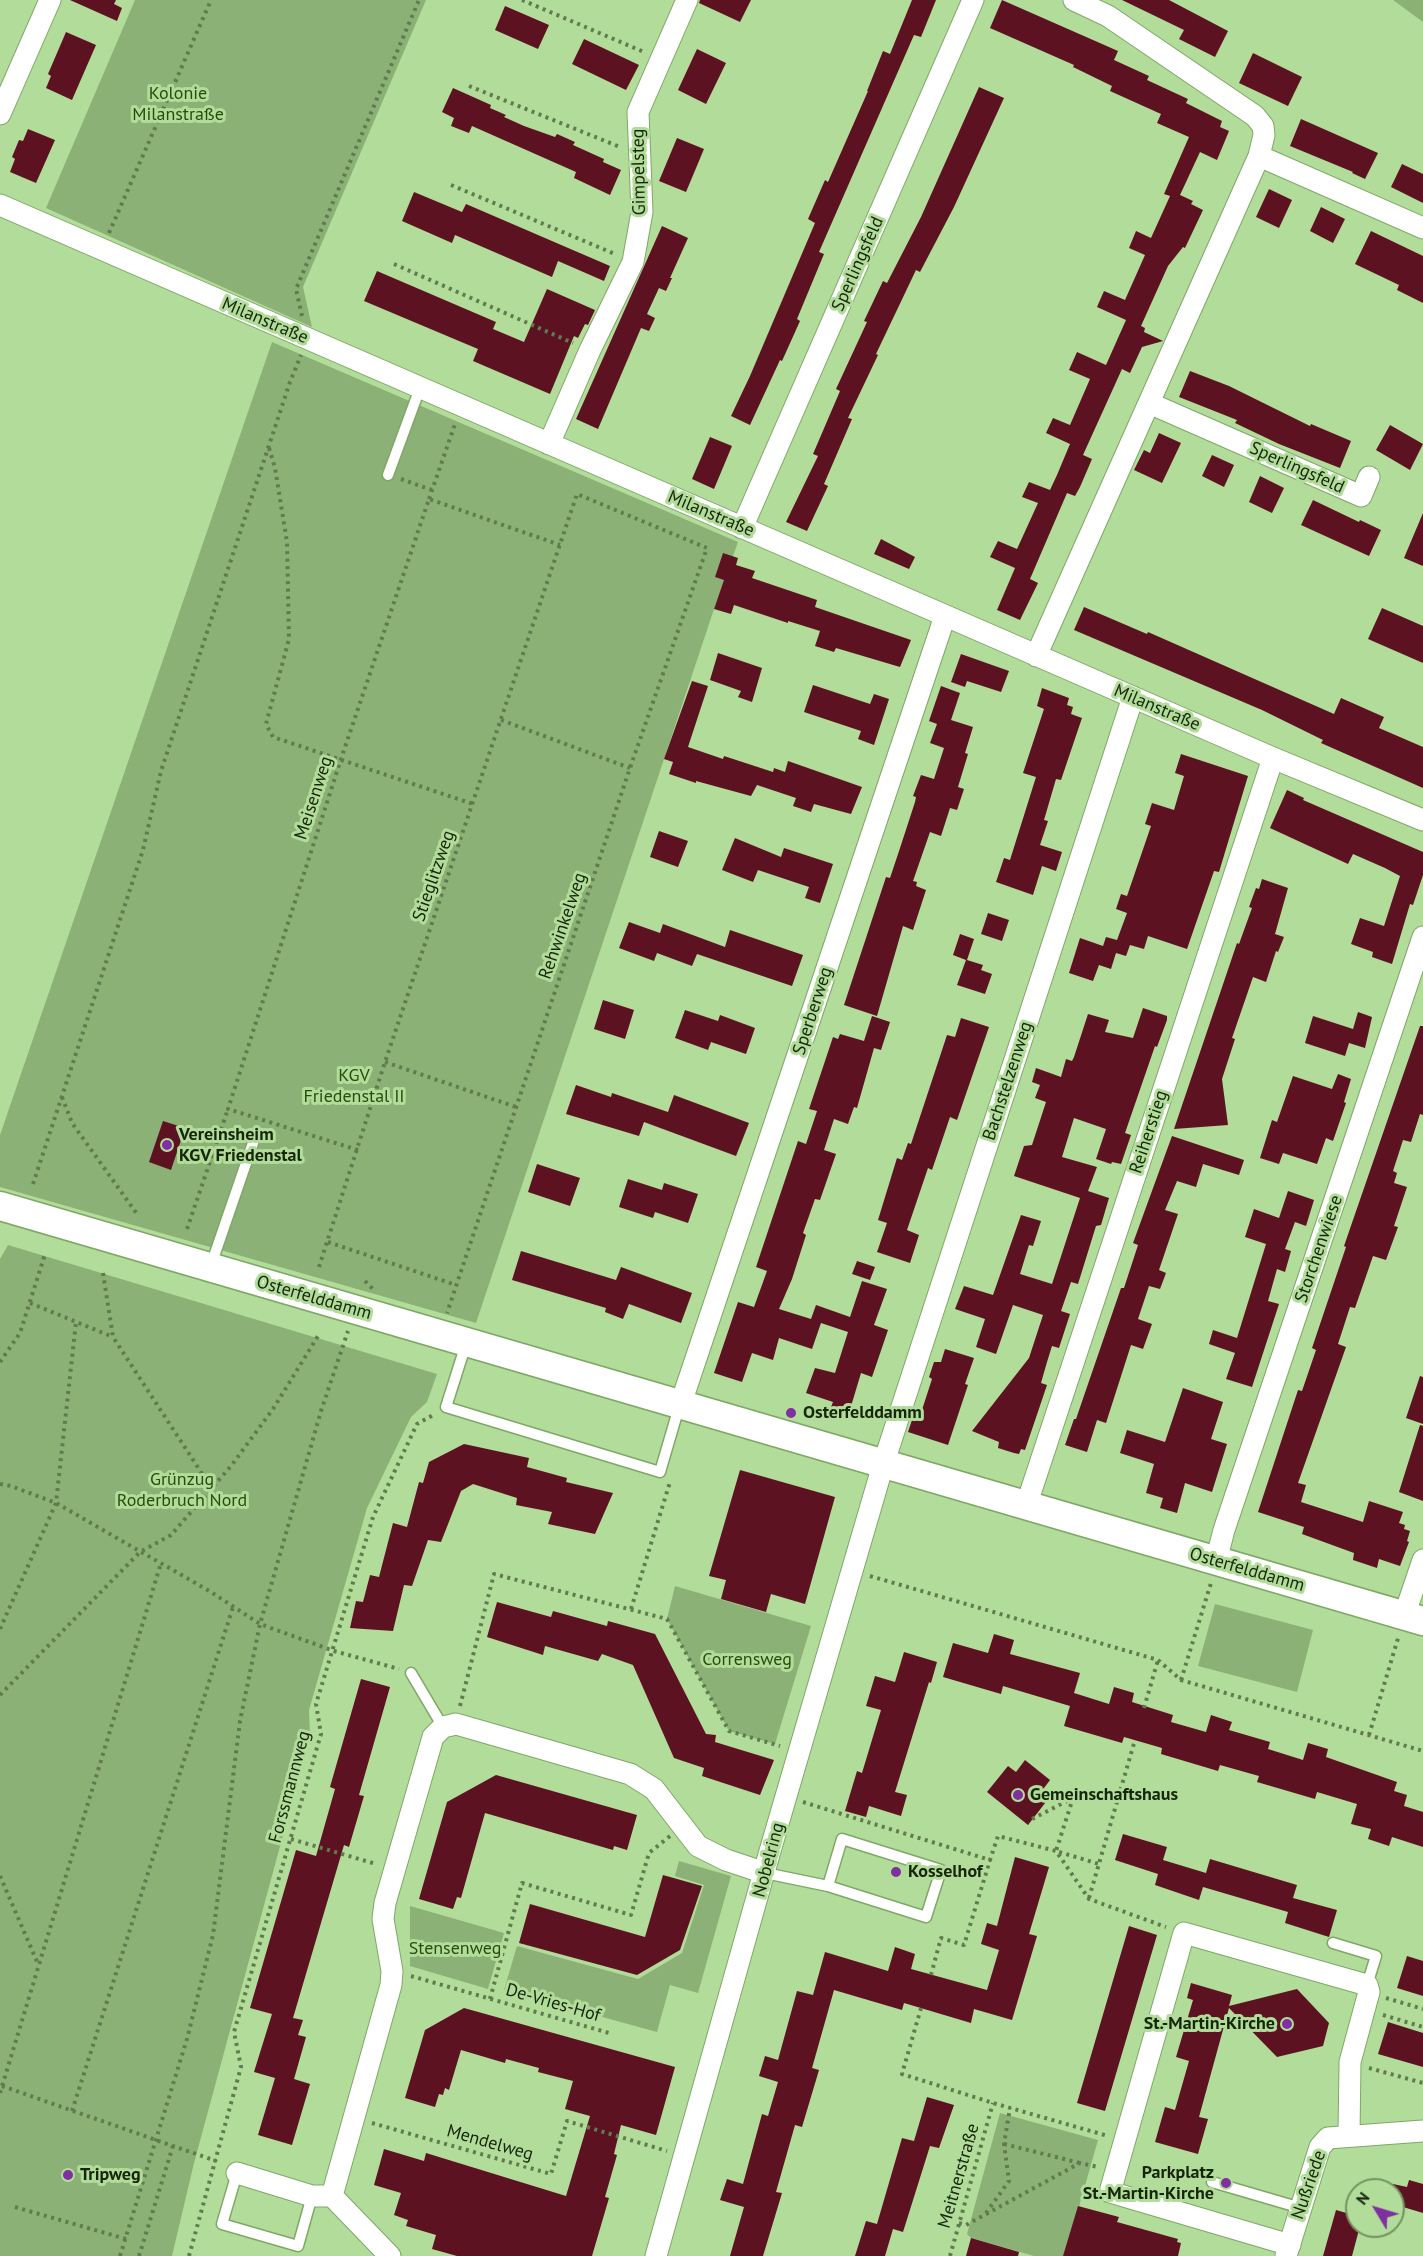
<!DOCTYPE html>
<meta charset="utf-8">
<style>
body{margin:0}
#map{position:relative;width:1423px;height:2256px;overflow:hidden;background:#b2dc99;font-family:"PT Sans",sans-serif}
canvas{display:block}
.north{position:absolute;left:1345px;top:2178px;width:60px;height:60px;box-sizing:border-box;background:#b2dc99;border:2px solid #749360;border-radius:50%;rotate:308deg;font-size:16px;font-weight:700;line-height:24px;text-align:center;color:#16260b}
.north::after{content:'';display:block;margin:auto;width:21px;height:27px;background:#7f2fa0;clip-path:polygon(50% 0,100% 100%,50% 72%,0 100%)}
</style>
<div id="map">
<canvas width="1423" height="2256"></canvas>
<div class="north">N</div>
</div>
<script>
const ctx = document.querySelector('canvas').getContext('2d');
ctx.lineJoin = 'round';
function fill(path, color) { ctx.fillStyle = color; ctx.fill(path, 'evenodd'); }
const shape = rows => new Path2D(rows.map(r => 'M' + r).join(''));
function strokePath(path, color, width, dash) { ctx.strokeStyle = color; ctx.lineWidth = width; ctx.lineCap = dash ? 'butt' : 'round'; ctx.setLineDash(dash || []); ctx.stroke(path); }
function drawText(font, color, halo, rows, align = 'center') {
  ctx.font = font + ' "PT Sans",sans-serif'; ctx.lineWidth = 6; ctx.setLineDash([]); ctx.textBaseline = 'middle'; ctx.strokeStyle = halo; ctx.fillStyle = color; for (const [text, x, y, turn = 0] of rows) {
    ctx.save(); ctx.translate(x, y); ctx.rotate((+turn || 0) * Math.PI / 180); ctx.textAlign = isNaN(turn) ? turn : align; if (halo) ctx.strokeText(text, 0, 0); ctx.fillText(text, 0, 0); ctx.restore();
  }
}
const green = shape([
 [135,0,426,0,303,287,312,327,46,208],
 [1393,0,1423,0,1423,22],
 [272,342,738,542,713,612,476,1323,0,1187,0,1135],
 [8,1245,437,1374,427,1402,411,1417,367,1508,309,1710,310,1736,194,2163,172,2256,0,2256,0,1259],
 [675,1586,811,1626,775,1744,729,1731,667,1619],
 [1215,1604,1313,1630,1297,1692,1198,1666],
 [679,1861,731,1876,698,1993,670,1985,657,2032,504,1990,517,1946,638,1979,682,1953,704,1885,675,1876],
 [410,1906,504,1933,488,1989,410,1966],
 [1000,2113,1098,2140,1065,2256,1034,2256,971,2238,967,2234]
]);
const building = shape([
 [70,0,116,0,114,4,122,8,117,21],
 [700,0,751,0,740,22,699,3],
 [912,0,936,0,921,37,914,35,819,252,824,254,797,319,800,321,782,361,780,360,750,425,731,416,750,376,815,223,808,219,825,180,828,182,868,91,867,91,883,51,890,54],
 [1002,0,1118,51,1114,60,1149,76,1147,80,1188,99,1186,103,1222,121,1220,127,1229,131,1217,160,1200,152,1180,195,1193,201,1191,204,1203,210,1185,248,1183,247,1168,266,1141,326,1145,328,1144,332,1163,341,1142,347,1130,373,1122,369,1083,455,1092,459,1080,487,1075,496,1067,493,1030,579,1038,583,1020,620,997,610,1015,568,990,557,998,541,1017,549,1038,503,1022,497,1029,482,1050,490,1057,475,1070,444,1046,433,1053,418,1070,425,1090,379,1069,370,1077,352,1106,365,1126,320,1097,307,1104,291,1125,300,1145,255,1129,248,1136,231,1151,238,1170,196,1164,194,1189,137,1157,123,1161,114,1110,91,1112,86,1073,67,1074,65,990,28],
 [1122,0,1169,0,1228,31,1215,57,1179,39,1184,30],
 [505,6,549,25,538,49,495,30],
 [66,32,96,45,72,100,46,88,51,76,48,74],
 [584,39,639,65,626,90,572,64],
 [697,49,726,63,706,104,678,90],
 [1253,53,1302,77,1288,106,1239,83],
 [979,87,1004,98,954,207,920,272,916,270,876,354,878,355,848,418,852,419,824,484,828,486,807,531,786,522,818,456,813,454,840,391,836,389,867,322,864,321,883,281,887,283,921,217],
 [453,88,491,105,490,108,506,115,504,117,524,126,555,137,557,134,575,142,573,145,604,159,603,162,621,170,610,195,574,178,576,172,472,126,469,133,451,126,454,118,442,112],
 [1301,119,1378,153,1365,179,1352,173,1353,172,1290,146],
 [28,129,55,140,36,183,10,172,15,159,12,157,19,140,23,141],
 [677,138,704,149,686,192,659,181],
 [1402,164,1423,174,1423,203,1391,187],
 [1269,189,1292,200,1279,228,1256,217],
 [414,192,462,212,466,204,610,266,604,281,558,261,552,277,455,235,452,243,402,221],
 [1321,207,1345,219,1333,243,1310,231],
 [662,226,688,238,670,278,672,278,666,291,659,288,647,314,655,318,649,331,641,328,598,429,576,419],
 [1371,231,1423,256,1423,303,1397,290,1399,285,1355,264],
 [377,271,496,322,493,329,524,342,547,289,595,310,588,325,585,324,578,338,574,336,550,394,473,361,478,349,364,301],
 [1190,371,1229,386,1310,426,1311,424,1351,441,1340,468,1279,444,1235,423,1237,420,1179,397],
 [1390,425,1423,444,1410,470,1376,450],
 [1159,433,1181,443,1162,483,1134,470,1144,450,1150,453],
 [710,437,732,446,714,489,692,479],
 [1212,455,1234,465,1224,487,1202,476],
 [1260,476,1284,488,1272,513,1249,502],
 [1313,500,1359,522,1360,520,1381,530,1369,556,1301,525],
 [1423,513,1423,566,1404,558],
 [881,539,915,557,909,569,874,554],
 [723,553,738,558,736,565,755,571,752,578,817,600,815,607,911,640,900,667,836,648,834,652,815,646,820,631,788,621,788,623,734,605,731,614,714,609,724,580,715,577],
 [1084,607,1147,634,1148,632,1334,714,1341,698,1384,717,1379,728,1423,747,1423,788,1321,743,1323,740,1262,710,1074,630],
 [1382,608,1423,626,1423,663,1368,639],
 [718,653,762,668,752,702,738,697,741,691,710,680],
 [961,654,1009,671,1001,692,967,681,965,687,951,682],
 [692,681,708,686,688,747,723,759,724,756,773,772,774,768,785,772,788,761,862,787,851,814,814,804,811,812,793,806,796,798,757,785,751,796,696,781,696,783,669,774,673,762,664,759],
 [813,685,870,704,874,694,889,699,874,745,858,739,861,731,804,712],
 [941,686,960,693,951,720,973,727,965,753,968,754,958,787,964,789,957,810,950,808,941,836,930,832,913,881,917,882,916,886,926,890,913,930,903,926,877,1016,844,1005,886,877,890,878,901,845,915,802,916,797,913,796,921,775,934,779,944,748,930,743,937,724,929,721],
 [1042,688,1069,698,1067,705,1073,707,1071,714,1082,718,1061,780,1056,779,1044,820,1048,821,1040,845,1062,852,1056,871,1042,866,1033,895,996,882,1004,858,1010,860,1036,777,1023,773,1044,709,1037,706],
 [1181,754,1248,776,1219,872,1214,871,1187,949,1148,936,1144,949,1130,945,1126,956,1116,953,1111,969,1099,965,1093,981,1069,973,1080,938,1103,946,1106,937,1117,940,1127,913,1116,909,1121,894,1127,896,1151,826,1145,824,1152,803,1174,810,1184,776,1175,773],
 [1287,790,1304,798,1303,800,1423,852,1423,875,1413,905,1410,904,1392,964,1372,957,1373,952,1351,944,1360,918,1384,926,1400,876,1385,868,1353,854,1348,864,1270,828],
 [659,831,688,841,678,867,650,857],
 [735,838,781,857,784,848,833,864,820,903,805,898,809,887,758,870,753,882,722,870],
 [1262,879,1288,888,1275,934,1284,937,1278,952,1276,951,1266,982,1253,977,1232,1038,1235,1039,1222,1079,1228,1125,1174,1129,1237,943,1239,944,1252,908,1249,907,1256,888,1259,889],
 [988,913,1009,920,1002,941,981,934],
 [629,922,660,933,663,924,725,947,730,930,803,955,792,986,697,954,692,966,657,953,654,961,619,948],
 [960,934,974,939,967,960,983,965,981,970,992,974,985,994,957,985,966,960,953,955],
 [603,1000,634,1010,625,1039,594,1029],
 [1143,1008,1167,1016,1167,1020,1157,1047,1155,1046,1125,1133,1131,1135,1121,1164,1112,1162,1111,1164,1096,1159,1106,1129,1074,1118,1062,1157,1097,1167,1088,1191,1109,1198,1101,1225,1096,1226,1078,1284,1071,1282,1061,1311,1070,1314,1059,1348,1052,1346,1047,1362,1041,1383,1047,1385,1025,1450,1021,1449,1019,1454,1014,1453,998,1448,999,1442,972,1431,1029,1358,1043,1315,1013,1305,996,1354,976,1347,985,1319,955,1309,964,1286,993,1295,1021,1215,1041,1221,1033,1246,1029,1245,1020,1274,1052,1284,1080,1198,1014,1176,1024,1146,1032,1145,1046,1102,1035,1098,1040,1085,1032,1082,1036,1068,1061,1077,1066,1059,1072,1061,1074,1057,1088,1014,1109,1020,1105,1032,1133,1038],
 [685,1010,718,1021,720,1015,755,1028,746,1054,711,1042,708,1050,675,1038],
 [1358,1012,1372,1017,1365,1048,1349,1043,1345,1056,1305,1043,1313,1016,1353,1029],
 [872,1016,890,1022,881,1050,874,1048,857,1108,854,1107,848,1124,834,1119,824,1150,836,1154,820,1200,815,1199,803,1233,806,1235,792,1279,779,1309,811,1319,816,1305,850,1317,862,1281,887,1289,874,1325,888,1330,872,1377,861,1373,849,1413,831,1407,833,1402,806,1393,815,1368,835,1373,848,1332,821,1323,812,1349,779,1338,773,1360,752,1353,742,1382,714,1373,738,1302,754,1307,767,1271,756,1267,798,1141,806,1144,817,1111,809,1109,833,1037,838,1039,840,1034,864,1041],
 [961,1018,989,1027,957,1120,950,1117,932,1170,928,1168,907,1230,919,1235,910,1263,877,1252,887,1223,878,1220,897,1158,902,1160,908,1143,911,1144,947,1035,955,1037],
 [1420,1026,1423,1026,1423,1115,1420,1114,1411,1142,1403,1140,1393,1171,1397,1173,1394,1183,1407,1187,1394,1226,1398,1227,1386,1260,1373,1256,1355,1308,1350,1307,1338,1344,1346,1347,1298,1483,1306,1485,1301,1502,1363,1522,1369,1501,1403,1512,1399,1523,1405,1525,1404,1529,1410,1531,1407,1541,1409,1542,1400,1566,1379,1559,1377,1568,1353,1560,1354,1553,1302,1534,1304,1527,1258,1512,1298,1390,1302,1391,1316,1350,1312,1348,1346,1247,1344,1246],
 [1338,1074,1351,1079,1344,1102,1346,1103,1333,1141,1326,1138,1317,1164,1283,1153,1279,1164,1260,1158,1272,1120,1277,1122,1293,1076,1332,1089],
 [576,1085,611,1097,612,1093,668,1112,674,1095,749,1123,736,1156,644,1122,639,1136,566,1114],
 [163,1121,185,1128,171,1170,149,1162],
 [1172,1136,1244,1160,1239,1175,1203,1164,1196,1187,1177,1181,1165,1210,1178,1214,1159,1270,1166,1273,1160,1289,1149,1286,1138,1319,1152,1324,1143,1349,1131,1345,1106,1423,1097,1420,1087,1452,1065,1445,1074,1419,1076,1419,1121,1288,1124,1288,1138,1245,1133,1243],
 [537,1164,580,1178,570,1206,528,1192],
 [628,1179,662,1190,664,1183,698,1194,688,1223,655,1212,653,1218,619,1207],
 [1288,1191,1314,1200,1306,1226,1295,1222,1285,1249,1291,1251,1285,1272,1277,1269,1268,1301,1279,1304,1252,1387,1226,1379,1235,1353,1209,1344,1213,1330,1237,1338,1266,1244,1245,1237,1254,1209,1279,1218],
 [521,1251,616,1280,621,1267,692,1293,681,1323,629,1304,623,1319,605,1312,606,1308,512,1280],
 [857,1261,875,1267,870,1280,852,1274],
 [945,1349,974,1358,965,1384,968,1385,948,1445,908,1432,914,1414,920,1416,932,1379,929,1377,934,1362,941,1362],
 [1420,1376,1423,1377,1423,1424,1406,1418],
 [1183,1388,1223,1402,1211,1439,1227,1444,1212,1492,1185,1483,1177,1513,1160,1508,1163,1498,1146,1493,1154,1464,1120,1453,1127,1430,1165,1442],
 [1420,1425,1423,1426,1423,1501,1399,1492],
 [464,1444,529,1458,527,1467,567,1478,566,1482,613,1493,595,1534,548,1524,552,1512,516,1505,517,1498,473,1484,461,1491,441,1542,428,1540,412,1586,404,1585,393,1631,350,1628,356,1601,363,1602,370,1575,379,1577,393,1523,407,1527,419,1482,423,1483,429,1462],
 [740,1470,835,1497,805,1604,771,1594,766,1612,721,1599,726,1580,709,1576],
 [497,1602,551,1617,553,1611,607,1626,608,1621,655,1634,706,1734,716,1735,715,1742,774,1760,760,1795,702,1776,704,1768,674,1758,633,1665,602,1654,598,1661,545,1646,543,1655,487,1637],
 [994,1634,1014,1640,1010,1654,1080,1673,1074,1693,1109,1704,1114,1687,1134,1693,1132,1702,1173,1715,1171,1722,1206,1732,1211,1715,1232,1722,1229,1730,1270,1742,1268,1749,1303,1760,1308,1743,1328,1749,1326,1757,1397,1782,1394,1791,1407,1795,1404,1806,1423,1812,1423,1847,1392,1837,1389,1846,1368,1839,1371,1829,1351,1824,1357,1804,1317,1792,1315,1799,1257,1782,1259,1776,1220,1765,1218,1771,1161,1754,1162,1748,1124,1737,1122,1743,1064,1726,1070,1706,1003,1686,1001,1694,943,1677,953,1643,988,1653],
 [904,1652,937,1662,931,1683,929,1682,895,1792,907,1795,901,1816,869,1806,866,1817,845,1811,857,1771,862,1773,881,1710,866,1706,875,1676,895,1682],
 [361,1679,390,1687,359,1795,364,1796,349,1847,344,1845,293,2018,303,2020,298,2035,306,2037,294,2079,310,2084,292,2145,258,2135,275,2078,254,2072,272,2014,250,2008,296,1850,316,1856,335,1789,330,1787],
 [1025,1760,1050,1780,1041,1792,1049,1798,1028,1825,987,1792,1008,1766,1016,1772],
 [496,1775,637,1815,627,1850,614,1846,613,1850,485,1813,461,1898,457,1897,453,1909,419,1899,447,1802],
 [1123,1834,1167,1847,1163,1860,1206,1873,1210,1859,1297,1885,1293,1898,1337,1910,1329,1937,1285,1923,1288,1912,1203,1887,1199,1900,1155,1885,1158,1874,1115,1860],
 [1015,1857,1049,1867,1029,1934,1037,1936,1012,2020,974,2009,971,2023,904,2003,902,2010,834,1990,812,2068,819,2070,802,2127,795,2125,776,2192,782,2193,763,2256,730,2256,744,2207,720,2200,727,2179,743,2184,762,2114,768,2116,778,2082,759,2076,765,2056,778,2060,797,1991,813,1995,825,1952,888,1971,895,1947,915,1954,911,1969,987,1990,999,1950,981,1944,987,1923,997,1926],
 [663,1875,702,1886,680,1950,637,1975,519,1943,530,1904,645,1937],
 [1129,1926,1157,1935,1105,2111,1077,2103],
 [1407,1956,1423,1961,1423,1996,1397,1988],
 [1191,1983,1232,1995,1229,2006,1297,1989,1329,2023,1323,2046,1277,2057,1229,2008,1199,2117,1208,2119,1198,2154,1155,2142,1165,2107,1175,2110,1189,2061,1176,2057,1193,2000,1187,1998],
 [464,2008,675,2067,656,2135,621,2125,614,2154,617,2155,605,2197,609,2198,592,2256,457,2256,432,2249,436,2235,406,2226,408,2220,394,2215,401,2193,374,2185,384,2149,424,2161,426,2153,566,2196,590,2116,565,2109,573,2081,538,2072,539,2068,506,2059,505,2063,461,2050,449,2090,445,2088,443,2095,439,2094,435,2107,405,2098,425,2030],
 [1388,2022,1423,2033,1423,2067,1378,2054],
 [927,2097,954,2105,939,2148,930,2146,903,2232,893,2229,885,2256,855,2256,866,2221,877,2224,902,2138,914,2141],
 [1409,2180,1423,2184,1423,2213,1393,2204,1393,2184,1407,2187],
 [1078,2206,1119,2217,1117,2222,1178,2239,1177,2242,1181,2243,1178,2256,1063,2256],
 [1336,2210,1357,2216,1357,2226,1360,2226,1352,2256,1323,2256],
 [971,2238,1019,2252,1018,2256,966,2256]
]);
const path = shape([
 [522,0,644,52],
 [469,86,620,147],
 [451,185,615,254],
 [109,233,211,0],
 [394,264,573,343],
 [302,316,296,289,419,0],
 [269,448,275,468,287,542,289,639,266,724,273,737,473,804],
 [401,479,432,490],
 [429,499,455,424],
 [501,720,630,768],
 [385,1062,516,1107],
 [62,1097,72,1123,137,1214],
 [221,1129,243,1137],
 [358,1150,228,1109,341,759,429,499,560,545],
 [213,1154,225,1159],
 [33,1184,143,850,161,771,290,382,301,355],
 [187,1229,228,1109],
 [328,1242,456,1285],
 [319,1267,385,1062,577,494,707,548,630,768,447,1313],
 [103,1273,113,1337,212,1489],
 [365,1281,374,1290],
 [30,1303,113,1337],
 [0,1362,20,1333,45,1254],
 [0,1484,11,1486,56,1503,211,1592,260,1624,334,1651,399,1669],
 [870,1576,1158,1660,1181,1680,1423,1751],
 [631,1609,670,1482],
 [0,1629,56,1503,76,1322],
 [1181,1680,1211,1583],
 [0,1695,140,1552,171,1535,231,1466,273,1409,318,1336],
 [460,1706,494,1574,667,1619,729,1731,780,1746],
 [1144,1708,1158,1660],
 [1369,1735,1399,1635],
 [803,1802,990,1860,998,1836,1056,1851,1089,1899,1166,1927],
 [1032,1819,1073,1798,1056,1851,1099,1864],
 [291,1839,376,1864],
 [0,1876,38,1964],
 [1089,1898,1135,1740],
 [931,1975,941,1938,964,1945,990,1860],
 [411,1976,609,2033],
 [1386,1998,1423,2009],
 [490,1999,522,1883,631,1915,649,1853,670,1836],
 [921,2008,902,2074,993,2103,1108,2136],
 [1383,2015,1423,2027],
 [1369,2068,1423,2083],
 [2,2086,216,2161],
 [0,2093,161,1563],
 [72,2111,233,1607],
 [372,2123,551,2174,567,2121,667,2151],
 [1004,2144,1080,2163],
 [15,2207,126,2239],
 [986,2213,1009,2181,1004,2144,1010,2108],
 [959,2223,966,2225,1080,2163,1098,2167],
 [120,2256,187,2039,213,1935,240,1721,260,1624,321,1411,348,1331],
 [139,2256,173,2146],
 [189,2256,241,2067,234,2032,321,1734,316,1704,373,1517,417,1424,435,1414],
 [950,2256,993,2103]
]);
const lane = shape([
 [388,475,420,388],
 [210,1268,254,1140],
 [466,1344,446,1407,660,1472,679,1407],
 [411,1673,443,1727],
 [765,1873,828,1886,926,1917,941,1870,842,1839,828,1886],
 [1333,1943,1376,1956,1367,1985],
 [237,2173,222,2224,298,2246,312,2196],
 [1212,2182,1301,2208]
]);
const street = shape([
 [0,114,50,0],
 [1259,156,1423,228],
 [0,205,1273,758,1423,820],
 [1149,403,1361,496,1369,477],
 [549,444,590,350,633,262,642,212,638,112,687,0],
 [742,528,973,0],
 [1036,656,1259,156,1264,135,1263,126,1255,116,1108,16,1074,0],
 [680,1406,945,616],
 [1026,1506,1273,758],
 [1216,1561,1224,1530,1423,937],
 [1404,1616,1423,1560],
 [237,2173,312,2196,332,2196,390,2256],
 [332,2196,391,1985,392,1971,383,1919,385,1903,433,1737,443,1727,456,1724,630,1774,654,1789,698,1846,726,1860,765,1873],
 [1290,2245,1110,2192,1184,1933,1367,1985,1369,1992,1350,2062,1349,2135],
 [656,2256,770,1851,883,1465,1133,697],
 [1286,2256,1320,2147,1328,2138,1423,2131]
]);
const secondary = shape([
 [0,1206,1423,1621]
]);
const markers = [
 [167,1145,6,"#7f2fa0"],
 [791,1413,6,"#7f2fa0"],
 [1018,1795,6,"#7f2fa0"],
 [896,1872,6,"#7f2fa0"],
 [1287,2024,6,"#7f2fa0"],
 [68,2175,6,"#7f2fa0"],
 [1226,2183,6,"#7f2fa0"]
];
const parkNames = [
 ["Kolonie",178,94],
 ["Milanstraße",178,115],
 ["KGV",354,1076],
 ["Friedenstal II",354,1097],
 ["Grünzug",182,1480],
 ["Roderbruch Nord",182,1501],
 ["Corrensweg",747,1660],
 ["Stensenweg",455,1949]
];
const streetNames = [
 ["Gimpelsteg",639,172,-91],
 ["Sperlingsfeld",858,264,-66],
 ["Milanstraße",265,321,23],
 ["Sperlingsfeld",1297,468,24],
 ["Milanstraße",711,514,23],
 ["Milanstraße",1157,708,23],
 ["Meisenweg",314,798,-72],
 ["Stieglitzweg",434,876,-71],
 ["Rehwinkelweg",563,926,-71],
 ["Sperberweg",813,1011,-72],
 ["Bachstelzenweg",1008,1081,-72],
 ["Reiherstieg",1149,1132,-72],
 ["Storchenwiese",1319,1249,-71],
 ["Osterfelddamm",314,1298,16],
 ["Osterfelddamm",1247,1570,16],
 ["Forssmannweg",290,1787,-75],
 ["Nobelring",769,1860,-75],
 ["De-Vries-Hof",553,2003,16],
 ["Mendelweg",490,2143,16],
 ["Meitnerstraße",959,2176,-74],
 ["Nußriede",1309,2185,-71]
];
const poiNames = [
 ["Vereinsheim",179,1135],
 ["KGV Friedenstal",179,1156],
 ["Osterfelddamm",803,1413],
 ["Gemeinschaftshaus",1030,1795],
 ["Kosselhof",908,1872],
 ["St.-Martin-Kirche",1275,2024,"right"],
 ["Parkplatz",1214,2173,"right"],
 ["St.-Martin-Kirche",1214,2194,"right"],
 ["Tripweg",80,2175]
];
fill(green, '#8cb176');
fill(building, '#5d1222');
strokePath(lane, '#7fa867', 13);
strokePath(street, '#7fa867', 23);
strokePath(secondary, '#7fa867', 31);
strokePath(path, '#607c4e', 4, [3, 4.5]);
strokePath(lane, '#fff', 10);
strokePath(street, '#fff', 21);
strokePath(secondary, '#fff', 28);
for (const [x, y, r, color] of markers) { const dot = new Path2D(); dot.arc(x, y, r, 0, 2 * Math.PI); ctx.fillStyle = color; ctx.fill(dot); strokePath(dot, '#b2dc99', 2); }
drawText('18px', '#294c0c', '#b2dc99', parkNames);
drawText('18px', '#16260b', '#b2dc99', streetNames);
drawText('bold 18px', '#16260b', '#b2dc99', poiNames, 'left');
</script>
